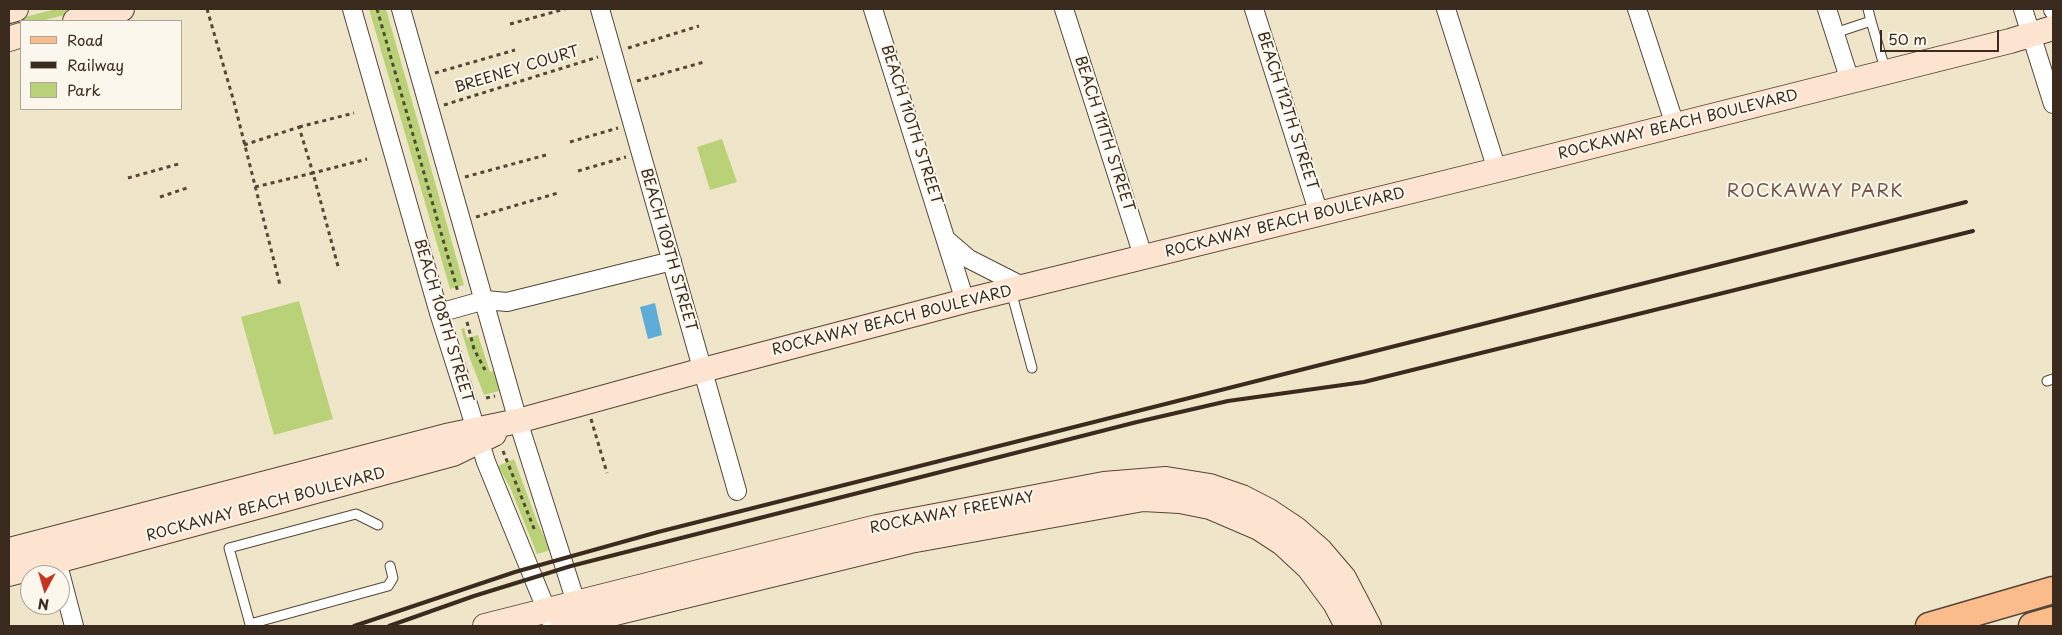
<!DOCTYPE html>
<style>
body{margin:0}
#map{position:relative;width:2062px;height:635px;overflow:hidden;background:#efe6ca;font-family:"Playpen Sans",sans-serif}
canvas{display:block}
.frame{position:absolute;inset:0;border:10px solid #3b2a1e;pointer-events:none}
.legend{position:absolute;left:20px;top:20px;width:162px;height:90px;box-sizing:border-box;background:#fbf7ec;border:1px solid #aea59a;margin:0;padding:6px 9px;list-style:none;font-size:15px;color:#3b2a1e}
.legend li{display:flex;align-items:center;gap:10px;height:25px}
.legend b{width:25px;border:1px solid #aea59a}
.north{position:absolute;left:20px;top:565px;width:50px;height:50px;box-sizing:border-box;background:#fbf7ec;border:1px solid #aea59a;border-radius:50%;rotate:186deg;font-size:14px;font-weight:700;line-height:20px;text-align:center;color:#3b2a1e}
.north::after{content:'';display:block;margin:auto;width:18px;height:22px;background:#c8321e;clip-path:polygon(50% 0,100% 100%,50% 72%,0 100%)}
.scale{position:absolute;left:1880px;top:30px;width:119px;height:22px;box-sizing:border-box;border:2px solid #3b2a1e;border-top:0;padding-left:6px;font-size:15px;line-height:18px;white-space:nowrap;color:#3b2a1e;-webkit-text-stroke:4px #fbf7ec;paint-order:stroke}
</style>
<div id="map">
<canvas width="2062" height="635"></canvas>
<div class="frame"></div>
<ul class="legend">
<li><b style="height:6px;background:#fabc8b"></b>Road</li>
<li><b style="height:6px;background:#3b2a1e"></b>Railway</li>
<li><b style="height:14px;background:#b9d277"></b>Park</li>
</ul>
<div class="north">N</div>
<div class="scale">50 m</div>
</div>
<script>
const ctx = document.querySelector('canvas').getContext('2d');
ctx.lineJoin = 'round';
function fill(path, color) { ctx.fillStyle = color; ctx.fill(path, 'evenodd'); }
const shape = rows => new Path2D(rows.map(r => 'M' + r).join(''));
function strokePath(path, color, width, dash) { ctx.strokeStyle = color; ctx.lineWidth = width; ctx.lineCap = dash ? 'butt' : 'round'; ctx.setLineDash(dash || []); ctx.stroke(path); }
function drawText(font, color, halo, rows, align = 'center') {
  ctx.font = font + ' "Playpen Sans",sans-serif'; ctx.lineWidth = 4; ctx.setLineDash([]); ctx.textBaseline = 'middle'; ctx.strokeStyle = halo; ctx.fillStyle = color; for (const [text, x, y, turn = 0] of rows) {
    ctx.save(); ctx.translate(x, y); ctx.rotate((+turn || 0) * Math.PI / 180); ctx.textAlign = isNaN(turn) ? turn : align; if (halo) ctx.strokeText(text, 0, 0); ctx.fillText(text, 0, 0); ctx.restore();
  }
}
const green = shape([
 [56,9,88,9,41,21,21,21,21,26,9,30,9,21],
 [369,9,386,9,464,285,450,289],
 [722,139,737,182,710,190,697,147],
 [299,301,333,419,274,435,241,317],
 [464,328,467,338,478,335,490,372,493,371,499,376,503,390,484,395,469,356,461,329],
 [514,459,538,524,551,550,537,554,510,487,498,466]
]);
const water = shape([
 [655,303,662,335,648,339,640,307]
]);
const path = shape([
 [207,9,234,102,280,285],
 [377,9,458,292],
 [510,24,565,9],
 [628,48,699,26],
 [435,73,515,50],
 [637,81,704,62],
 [444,105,598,57],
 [299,127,354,113],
 [570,142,618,128],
 [244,145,299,127,313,173,367,159],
 [578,171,626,157],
 [465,177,546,155],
 [128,178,182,163],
 [255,187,313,173,339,270],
 [160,197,190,187],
 [476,217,558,193],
 [467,322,474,349,485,370],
 [486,398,495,396],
 [591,419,607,473],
 [503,451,535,531]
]);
const lane = shape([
 [1868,9,1871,21],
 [1835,33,1871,21,1886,72],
 [1011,291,1032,368],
 [2047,381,2053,379],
 [378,525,356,514,229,548,250,624,388,586,393,578,390,566]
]);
const street = shape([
 [352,9,439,313,468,404,486,462,551,621],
 [401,9,518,421,580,615],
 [600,9,737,491],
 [873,9,965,301],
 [1064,9,1144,259],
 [1254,9,1319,214],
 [1446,9,1497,170],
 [1637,9,1675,125],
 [1827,9,1850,81],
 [2023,9,2053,104],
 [2053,9,2053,10],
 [948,241,969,259,1024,287],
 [439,313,485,300,507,302,672,261],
 [57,561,74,626]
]);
const secondary = shape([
 [9,11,16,9],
 [75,21,122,9],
 [9,39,21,35],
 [9,550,446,436,518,421,703,370,965,301,1497,170,2010,41,2053,28],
 [9,574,453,454,494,434],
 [485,626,877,527,1104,484,1166,479,1210,486,1242,497,1269,511,1296,529,1320,550,1344,578,1369,626],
 [562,626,910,541,1143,499,1180,501,1210,507,1259,528,1282,543,1309,568,1335,603,1347,626]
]);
const primary = shape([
 [1929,626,2053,590],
 [2032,626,2053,620]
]);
const rail = shape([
 [354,626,515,572,658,532,1966,202],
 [389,626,474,596,571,566,1137,422,1228,401,1364,382,1973,231]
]);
const streetNames = [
 ["BREENEY COURT",517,70,-17],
 ["BEACH 112TH STREET",1287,111,72],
 ["BEACH 110TH STREET",911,125,72],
 ["ROCKAWAY BEACH BOULEVARD",1678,125,-14],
 ["BEACH 111TH STREET",1104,134,72],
 ["ROCKAWAY BEACH BOULEVARD",1285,223,-14],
 ["BEACH 109TH STREET",668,250,74],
 ["BEACH 108TH STREET",443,321,73],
 ["ROCKAWAY BEACH BOULEVARD",892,321,-14],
 ["ROCKAWAY BEACH BOULEVARD",266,505,-15],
 ["ROCKAWAY FREEWAY",952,513,-11]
];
const quarterNames = [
 ["ROCKAWAY PARK",1815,192]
];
fill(green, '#b9d277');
fill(water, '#5facd8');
strokePath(lane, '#564638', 11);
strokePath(street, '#564638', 20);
strokePath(secondary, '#564638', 26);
strokePath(primary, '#564638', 29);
strokePath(path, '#564638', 3, [4, 4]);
strokePath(lane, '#fff', 9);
strokePath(street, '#fff', 18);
strokePath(secondary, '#fde4d1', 24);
strokePath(primary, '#fabc8b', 26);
strokePath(rail, '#3b2a1e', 4);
drawText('15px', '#3b2a1e', '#fbf7ec', streetNames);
ctx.letterSpacing = '1px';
drawText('18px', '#75564d', '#fbf7ec', quarterNames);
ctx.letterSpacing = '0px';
</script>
